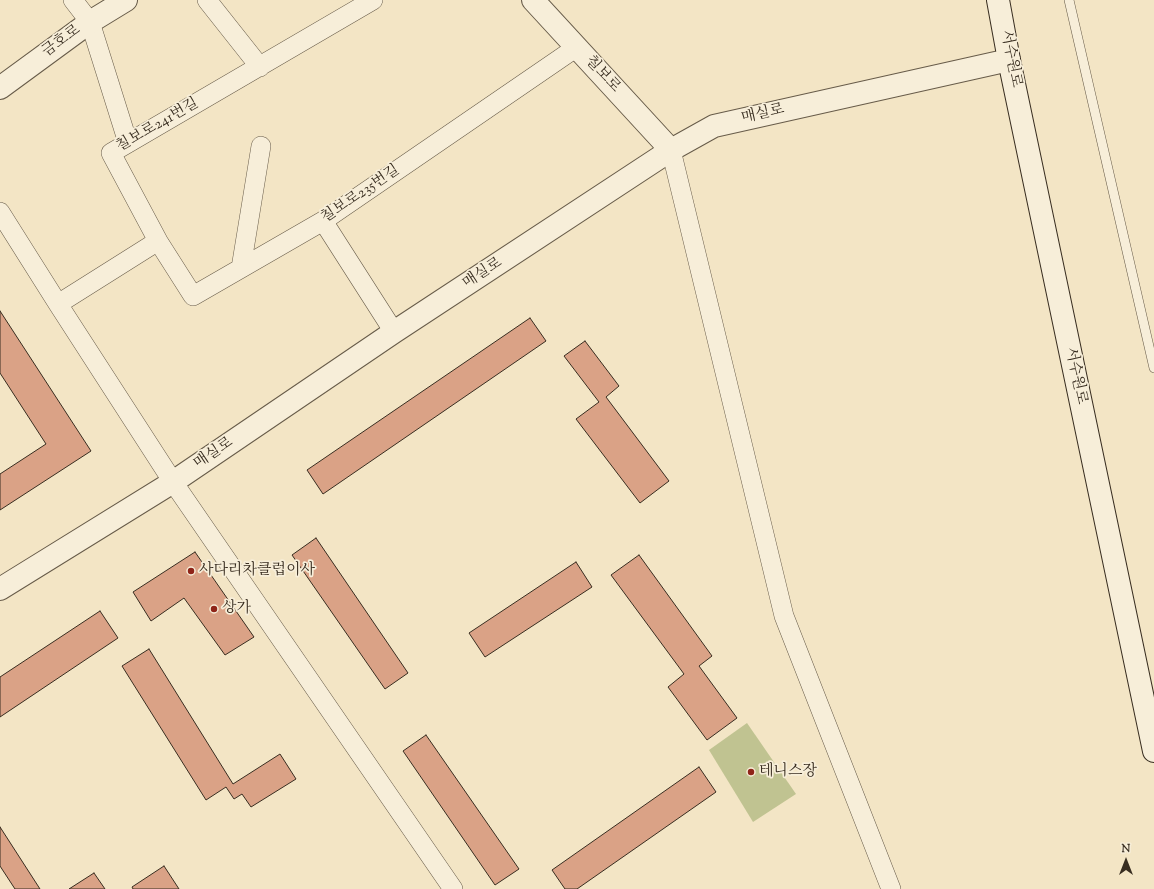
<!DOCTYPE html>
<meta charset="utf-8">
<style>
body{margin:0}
#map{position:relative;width:1154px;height:889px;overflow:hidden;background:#f3e5c5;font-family:"Sorts Mill Goudy",serif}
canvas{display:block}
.north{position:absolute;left:1106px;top:841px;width:40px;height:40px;-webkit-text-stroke:3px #f7eed9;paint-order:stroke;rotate:0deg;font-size:11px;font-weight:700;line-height:16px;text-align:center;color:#382d20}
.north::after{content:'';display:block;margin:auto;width:14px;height:18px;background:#382d20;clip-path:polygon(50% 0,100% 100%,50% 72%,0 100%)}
</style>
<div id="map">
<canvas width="1154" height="889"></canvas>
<div class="north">N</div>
</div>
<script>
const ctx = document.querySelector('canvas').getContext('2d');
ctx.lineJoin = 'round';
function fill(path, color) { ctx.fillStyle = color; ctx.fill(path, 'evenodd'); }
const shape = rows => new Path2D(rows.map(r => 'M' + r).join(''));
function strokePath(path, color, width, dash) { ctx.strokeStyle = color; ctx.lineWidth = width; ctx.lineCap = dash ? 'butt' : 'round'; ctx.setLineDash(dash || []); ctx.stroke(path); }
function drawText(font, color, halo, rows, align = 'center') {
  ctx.font = font + ' "Sorts Mill Goudy","Noto Serif KR",serif'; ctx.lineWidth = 3.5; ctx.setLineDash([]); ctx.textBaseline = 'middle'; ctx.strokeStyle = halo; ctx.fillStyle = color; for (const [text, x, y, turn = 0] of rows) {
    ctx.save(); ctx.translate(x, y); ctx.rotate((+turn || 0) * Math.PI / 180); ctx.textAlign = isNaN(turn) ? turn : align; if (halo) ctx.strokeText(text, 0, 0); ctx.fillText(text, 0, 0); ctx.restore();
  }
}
const green = shape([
 [747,723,796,794,753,822,709,750]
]);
const building = shape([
 [0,311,91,451,0,510,0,474,46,444,0,373,0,311],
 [530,318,546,341,323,494,307,470,530,318],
 [585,341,619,386,606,397,669,481,640,503,576,419,599,402,564,356,585,341],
 [316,538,408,673,385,689,292,555,316,538],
 [195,552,254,637,225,655,184,598,151,621,133,592,195,552],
 [639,555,712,656,699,666,737,718,707,740,668,687,684,674,611,575,639,555],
 [576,562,592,587,485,657,469,633,576,562],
 [100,611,118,638,0,717,0,677,100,611],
 [149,649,233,784,280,754,296,779,251,807,242,794,234,799,226,787,206,800,122,666,149,649],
 [426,735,519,869,495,885,403,751,426,735],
 [699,767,716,792,577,889,565,889,552,870,699,767],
 [0,827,40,889,15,889,0,866,0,827],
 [164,866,179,889,133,889,132,887,164,866],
 [94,873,105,889,69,889,94,873]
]);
const service = shape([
 [1069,0,1154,368]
]);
const minor = shape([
 [73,0,90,22,128,143],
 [207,0,260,67],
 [671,150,784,616,891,889],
 [0,212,58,304,173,482,453,889],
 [323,221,394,332],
 [158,241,193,296,323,221,577,47],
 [241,268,261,146],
 [58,304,158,241,111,153,373,0]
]);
const tertiary = shape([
 [533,0,671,150],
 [0,88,90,22,126,0],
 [0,589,173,482,394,332,671,150,714,126,1009,60]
]);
const secondary = shape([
 [998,0,1009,60,1154,751]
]);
const markers = [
 [191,571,4,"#8f2418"],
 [214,609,4,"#8f2418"],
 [751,772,4,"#8f2418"]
];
const streetNames = [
 ["금호로",62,42,-36],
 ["서수원로",1010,59,79],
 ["칠보로",602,75,47],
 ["매실로",763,115,-13],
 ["칠보로241번길",158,126,-30],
 ["칠보로235번길",361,195,-34],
 ["매실로",483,274,-33],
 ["서수원로",1075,376,78],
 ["매실로",214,454,-34]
];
const poiNames = [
 ["사다리차클럽이사",199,571],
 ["상가",222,609],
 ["테니스장",759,772]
];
fill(green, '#c0c391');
fill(building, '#daa286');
strokePath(building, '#382d20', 1);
strokePath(service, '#675b49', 10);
strokePath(minor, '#675b49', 20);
strokePath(tertiary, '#675b49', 24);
strokePath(secondary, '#382d20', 24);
strokePath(service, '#f7eed9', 9);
strokePath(minor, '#f7eed9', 19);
strokePath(tertiary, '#f7eed9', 22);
strokePath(secondary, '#f7eed9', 22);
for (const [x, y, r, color] of markers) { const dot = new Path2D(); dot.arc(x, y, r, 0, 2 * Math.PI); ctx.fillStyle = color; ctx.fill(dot); strokePath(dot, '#f7eed9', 1.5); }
drawText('15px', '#382d20', '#f7eed9', streetNames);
drawText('15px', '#382d20', '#f7eed9', poiNames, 'left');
</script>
